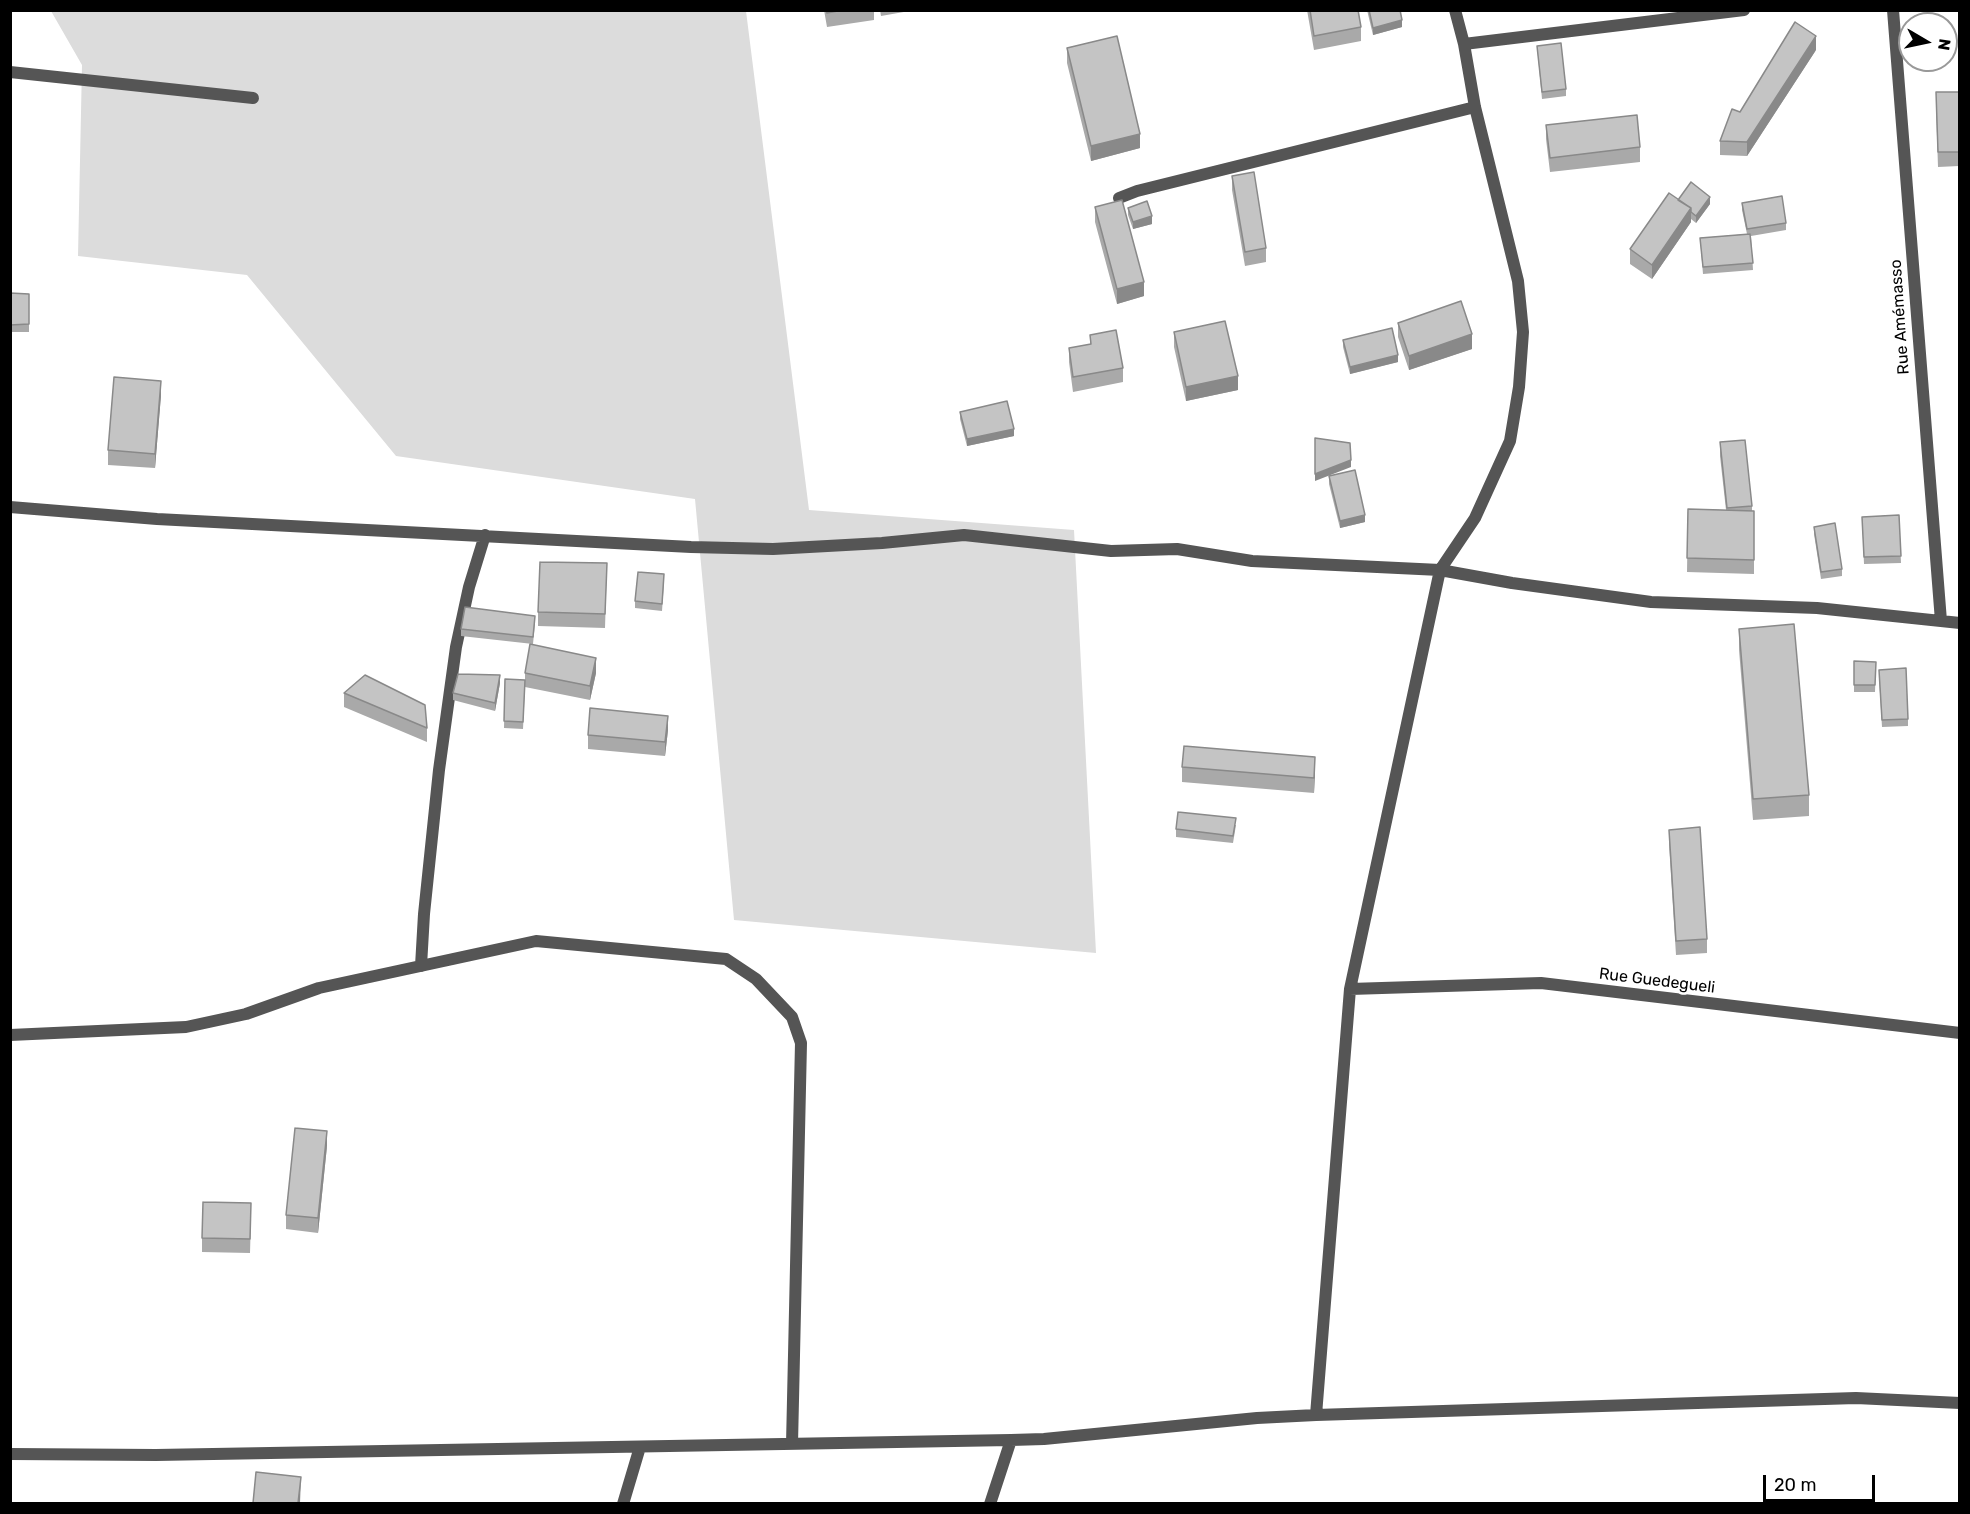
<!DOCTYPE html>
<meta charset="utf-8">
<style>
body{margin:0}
#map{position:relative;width:1970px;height:1514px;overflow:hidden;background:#fff;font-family:Rubik,sans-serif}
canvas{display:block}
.frame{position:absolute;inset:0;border:12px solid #000;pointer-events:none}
.north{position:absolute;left:1898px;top:12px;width:60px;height:60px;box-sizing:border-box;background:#fff;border:2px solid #999;border-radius:50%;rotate:99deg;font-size:16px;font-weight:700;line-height:24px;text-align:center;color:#000}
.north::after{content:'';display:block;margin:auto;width:21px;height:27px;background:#000;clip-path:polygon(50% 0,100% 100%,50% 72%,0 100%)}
.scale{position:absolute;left:1763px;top:1475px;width:112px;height:27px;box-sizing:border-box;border:3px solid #000;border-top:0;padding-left:8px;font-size:18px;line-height:21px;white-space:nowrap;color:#000;-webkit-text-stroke:4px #fff;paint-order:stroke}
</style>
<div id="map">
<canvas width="1970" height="1514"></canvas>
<div class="frame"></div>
<div class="north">N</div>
<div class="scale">20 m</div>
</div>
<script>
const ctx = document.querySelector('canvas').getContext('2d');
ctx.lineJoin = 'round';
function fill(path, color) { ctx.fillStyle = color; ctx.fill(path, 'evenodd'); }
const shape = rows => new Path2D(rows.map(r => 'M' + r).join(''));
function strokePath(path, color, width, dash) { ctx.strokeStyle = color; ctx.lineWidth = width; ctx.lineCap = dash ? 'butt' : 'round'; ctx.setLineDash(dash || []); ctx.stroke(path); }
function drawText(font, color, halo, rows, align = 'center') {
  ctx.font = font + ' Rubik,sans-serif'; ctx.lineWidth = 5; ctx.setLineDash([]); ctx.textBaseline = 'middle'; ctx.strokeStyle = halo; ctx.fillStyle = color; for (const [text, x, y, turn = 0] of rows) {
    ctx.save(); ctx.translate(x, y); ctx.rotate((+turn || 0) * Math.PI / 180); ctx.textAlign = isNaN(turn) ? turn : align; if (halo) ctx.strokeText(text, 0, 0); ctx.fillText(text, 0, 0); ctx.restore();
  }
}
const green = shape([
 [51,11,746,11,809,510,1074,530,1096,953,734,920,695,499,396,456,247,275,78,256,82,65]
]);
const street = shape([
 [1893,10,1941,621],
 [1464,44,1744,10],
 [10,72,253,98],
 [1119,198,1137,191,1475,107],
 [10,507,157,519,691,547,773,549,882,543,964,535,1111,551,1177,549,1252,561,1440,570,1512,583,1651,602,1817,608,1960,623],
 [421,966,424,914,439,770,456,647,469,587,485,535],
 [1350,989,1541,983,1960,1033],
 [10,1035,186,1027,246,1014,319,988,536,941,726,959,756,979,792,1017,801,1043,792,1444],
 [1316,1415,1350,989,1440,570,1475,518,1510,441,1519,387,1523,332,1518,281,1475,107,1464,44,1455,10],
 [10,1454,156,1455,1011,1440,1044,1439,1257,1418,1316,1415,1856,1398,1960,1403],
 [623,1504,640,1447],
 [990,1504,1011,1440]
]);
const wall = shape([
 [824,10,874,10,874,20,827,27],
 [880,10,915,10,881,16],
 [1307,10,1358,10,1361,27,1361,41,1314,50],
 [1367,10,1400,10,1402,27,1373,35],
 [1537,46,1566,89,1566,96,1542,99],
 [1067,48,1140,148,1091,161,1067,63],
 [1816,50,1747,156,1720,155,1720,141,1740,112],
 [1959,92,1959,166,1938,167,1936,107],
 [1546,125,1640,147,1640,162,1550,172,1546,139],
 [1232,176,1266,248,1266,262,1245,266,1232,190],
 [1678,199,1710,204,1696,223,1691,219,1691,222,1652,279,1630,264,1630,249],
 [1742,203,1786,223,1786,230,1751,236,1753,270,1703,274,1700,238,1747,234,1742,210],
 [1095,207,1144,296,1117,304,1095,222],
 [1128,208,1152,224,1133,229,1128,215],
 [10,293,29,294,29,332,10,332],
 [1398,323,1472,349,1409,370,1398,337],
 [1174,332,1238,390,1186,401,1174,347],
 [1090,335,1123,368,1123,382,1073,392,1069,362,1069,348,1090,345],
 [1343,340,1398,362,1350,374,1343,347],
 [161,395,155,468,108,465,108,450],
 [960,412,1014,436,967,446,960,419],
 [1720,442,1752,506,1752,511,1754,511,1754,574,1687,572,1688,509,1726,510,1720,456],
 [1329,476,1365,522,1340,528,1329,484],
 [1899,515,1901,563,1864,564,1862,517],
 [1814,527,1842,569,1842,576,1821,579,1814,534],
 [607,563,605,628,538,626,538,612],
 [664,582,662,611,635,608,635,601],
 [535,623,533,644,461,636,461,629],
 [1739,629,1809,795,1809,816,1753,820,1739,650],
 [1854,661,1876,662,1875,692,1854,692],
 [525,673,596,673,590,700,525,687,523,729,504,728,505,679,525,680],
 [1879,677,1908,719,1908,726,1882,727],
 [500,683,495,711,453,700,453,693],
 [344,693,427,728,427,742,344,707],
 [668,730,665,756,588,749,588,735],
 [1182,767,1315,771,1314,793,1182,782],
 [1236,825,1233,843,1176,837,1176,829],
 [1669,830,1707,939,1707,953,1676,955,1669,844],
 [327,1146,318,1233,286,1229,286,1215],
 [251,1217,250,1253,202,1252,202,1238]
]);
const shadedWall = shape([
 [1402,20,1402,27,1373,35,1373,28],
 [1816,36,1816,50,1747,156,1747,142],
 [1140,134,1140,148,1091,161,1091,146],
 [1710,197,1710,204,1696,223,1696,216],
 [1691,208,1691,222,1652,279,1652,265],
 [1152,216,1152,224,1133,229,1133,222],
 [1144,282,1144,296,1117,304,1117,289],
 [1472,334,1472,349,1409,370,1409,356],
 [1398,355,1398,362,1350,374,1350,367],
 [1238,376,1238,390,1186,401,1186,387],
 [161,381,161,395,155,468,155,454],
 [1014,429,1014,436,967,446,967,439],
 [1351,460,1351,467,1315,481,1315,474],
 [1365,515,1365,522,1340,528,1340,521],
 [596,658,596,673,590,700,590,686],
 [500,675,500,683,495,711,495,703],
 [668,716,668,730,665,756,665,742],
 [1315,757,1315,771,1314,793,1314,778],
 [327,1131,327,1146,318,1233,318,1218],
 [301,1477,300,1503,298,1503]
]);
const building = shape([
 [826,10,843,10,827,13,826,10],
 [1310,10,1358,10,1361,27,1314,36,1310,10],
 [1369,10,1400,10,1402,20,1373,28,1369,10],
 [1795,22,1816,36,1747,142,1720,141,1732,109,1740,112,1795,22],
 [1117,36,1140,134,1091,146,1067,48,1117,36],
 [1561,43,1566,89,1542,92,1537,46,1561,43],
 [1936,92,1959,92,1959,152,1938,152,1936,92],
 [1637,115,1640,147,1550,158,1546,125,1637,115],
 [1254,172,1266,248,1245,252,1232,176,1254,172],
 [1691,182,1710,197,1696,216,1691,212,1691,208,1678,200,1691,182],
 [1669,193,1691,208,1652,265,1630,249,1669,193],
 [1782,196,1786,223,1747,229,1742,203,1782,196],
 [1122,200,1144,282,1117,289,1095,207,1122,200],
 [1147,201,1152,216,1133,222,1128,208,1147,201],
 [1750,234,1753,263,1703,267,1700,238,1750,234],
 [10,293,29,294,29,324,10,325,10,293],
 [1461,301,1472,334,1409,356,1398,323,1461,301],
 [1225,321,1238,376,1186,387,1174,332,1225,321],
 [1392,328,1398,355,1350,367,1343,340,1392,328],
 [1116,330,1123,368,1073,377,1069,348,1091,344,1090,335,1116,330],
 [114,377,161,381,155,454,108,450,114,377],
 [1007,401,1014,429,967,439,960,412,1007,401],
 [1315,438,1350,443,1351,460,1315,474,1315,438],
 [1745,440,1752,506,1727,508,1720,442,1745,440],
 [1355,470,1365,515,1340,521,1329,476,1355,470],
 [1688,509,1754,511,1754,560,1687,558,1688,509],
 [1899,515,1901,556,1864,557,1862,517,1899,515],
 [1835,523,1842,569,1821,572,1814,527,1835,523],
 [540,562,607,563,605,614,538,612,540,562],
 [638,572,664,574,662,604,635,601,638,572],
 [465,607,535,616,533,637,461,629,465,607],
 [1794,624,1809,795,1753,799,1739,629,1794,624],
 [530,644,596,658,590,686,525,673,530,644],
 [1854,661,1876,662,1875,685,1854,685,1854,661],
 [1906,668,1908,719,1882,720,1879,670,1906,668],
 [458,674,500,675,495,703,453,693,458,674],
 [365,675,425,705,427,728,344,693,365,675],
 [505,679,525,680,523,722,504,721,505,679],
 [590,708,668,716,665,742,588,735,590,708],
 [1184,746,1315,757,1314,778,1182,767,1184,746],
 [1178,812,1236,818,1233,836,1176,829,1178,812],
 [1700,827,1707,939,1676,941,1669,830,1700,827],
 [295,1128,327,1131,318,1218,286,1215,295,1128],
 [203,1202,251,1203,250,1239,202,1238,203,1202],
 [256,1472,301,1477,298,1503,253,1503,256,1472]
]);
const streetNames = [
 ["Rue Amémasso",1900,317,-94],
 ["Rue Guedegueli",1657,981,7]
];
fill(green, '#dcdcdc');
strokePath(street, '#555', 12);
fill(wall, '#a9a9a9');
fill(shadedWall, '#898989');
fill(building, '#c4c4c4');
strokePath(building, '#898989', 1.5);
drawText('16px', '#000', '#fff', streetNames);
</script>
